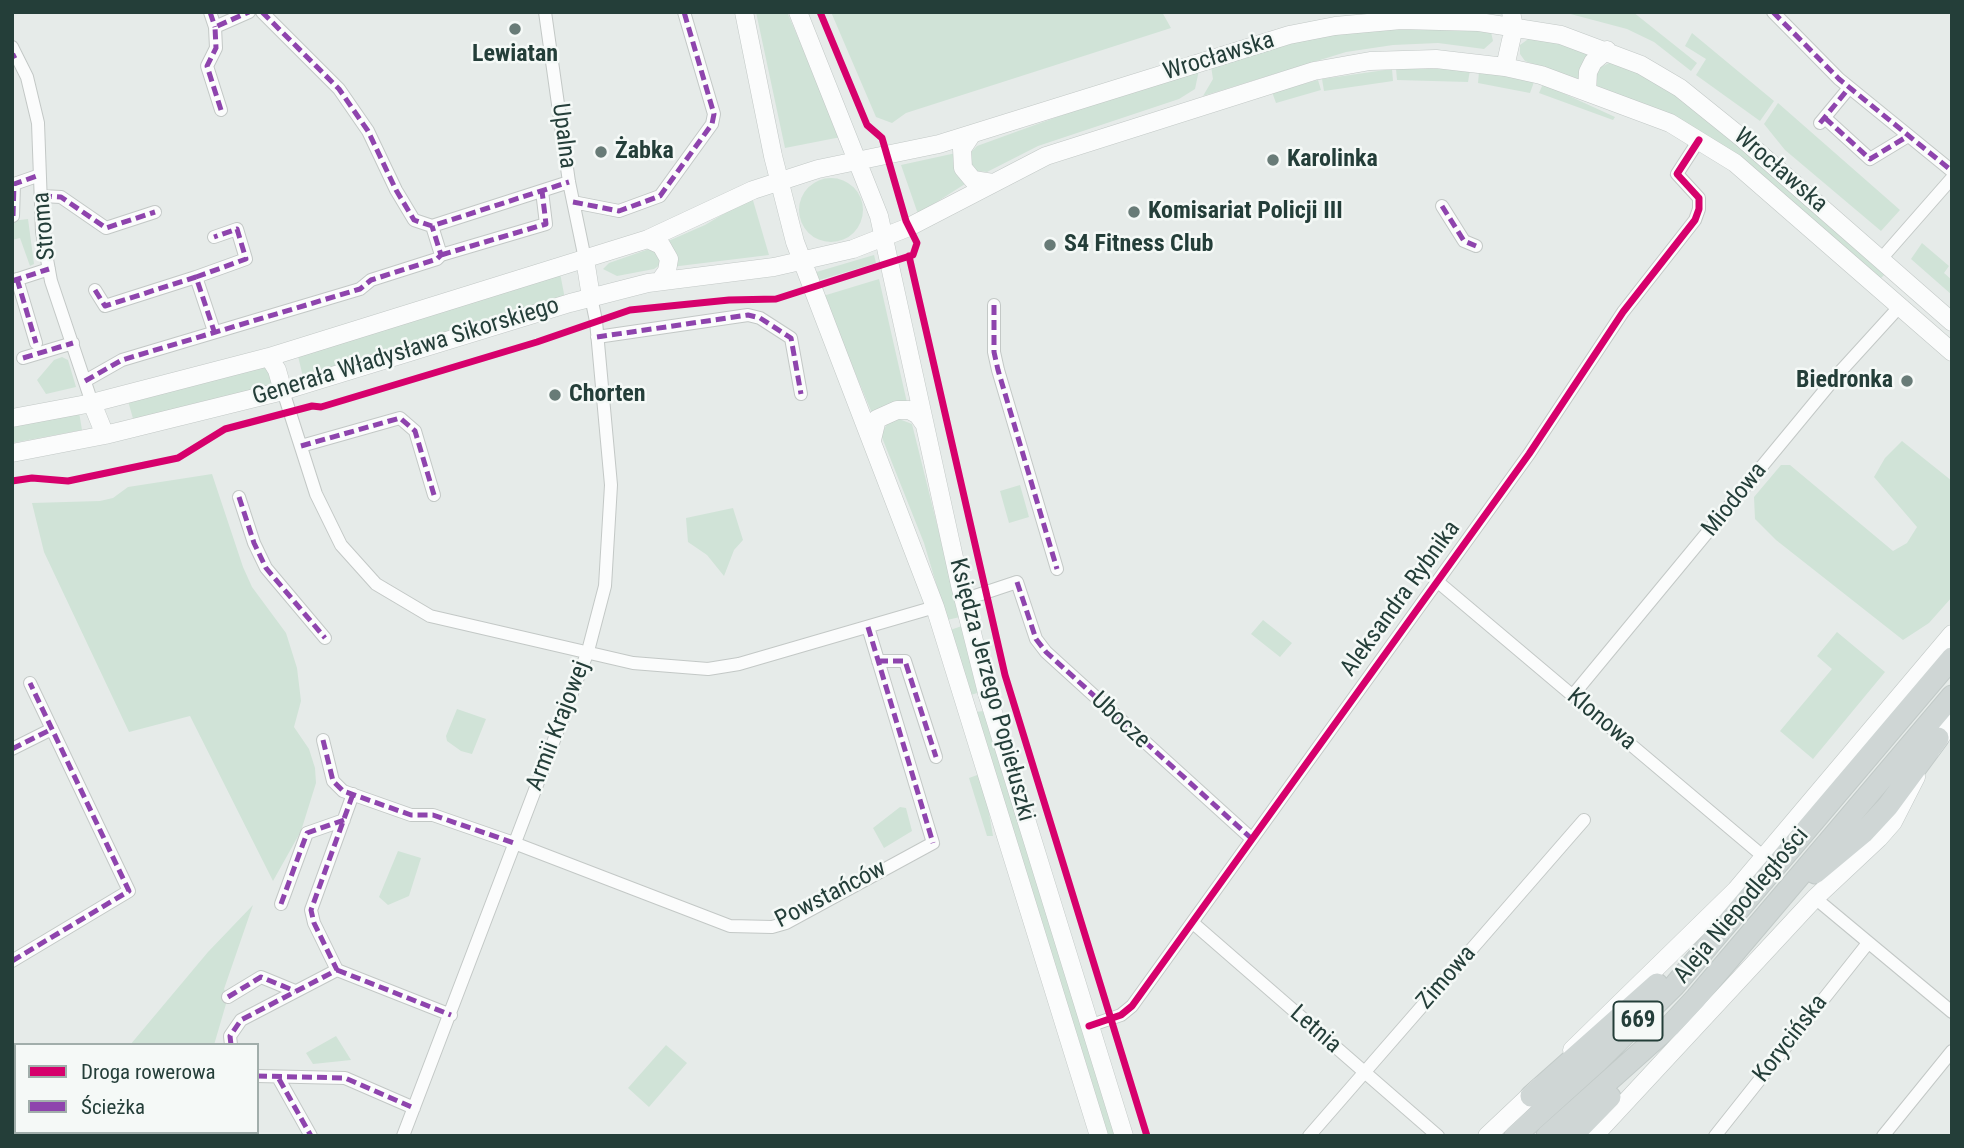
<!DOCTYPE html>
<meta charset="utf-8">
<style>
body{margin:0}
#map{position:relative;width:1964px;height:1148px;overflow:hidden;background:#e6ebe9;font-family:"Roboto Condensed",sans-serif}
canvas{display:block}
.frame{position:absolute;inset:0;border:14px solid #243e39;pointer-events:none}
.legend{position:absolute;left:14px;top:1043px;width:245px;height:91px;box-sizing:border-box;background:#f5f9f7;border:2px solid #a1aeab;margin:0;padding:9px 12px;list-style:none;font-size:21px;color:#243e39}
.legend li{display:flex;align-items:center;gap:14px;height:35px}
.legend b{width:35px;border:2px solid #a1aeab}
</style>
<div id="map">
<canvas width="1964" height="1148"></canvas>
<div class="frame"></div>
<ul class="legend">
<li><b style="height:9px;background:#d6006c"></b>Droga rowerowa</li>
<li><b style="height:9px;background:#8e44ad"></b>Ścieżka</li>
</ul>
</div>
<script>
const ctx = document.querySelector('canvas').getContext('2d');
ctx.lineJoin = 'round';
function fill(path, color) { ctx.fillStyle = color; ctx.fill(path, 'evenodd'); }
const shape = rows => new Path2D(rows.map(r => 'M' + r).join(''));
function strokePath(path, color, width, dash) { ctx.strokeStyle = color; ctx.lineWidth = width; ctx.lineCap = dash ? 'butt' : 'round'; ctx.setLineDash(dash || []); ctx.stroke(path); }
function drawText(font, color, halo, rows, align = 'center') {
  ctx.font = font + ' "Roboto Condensed",sans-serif'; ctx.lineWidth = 5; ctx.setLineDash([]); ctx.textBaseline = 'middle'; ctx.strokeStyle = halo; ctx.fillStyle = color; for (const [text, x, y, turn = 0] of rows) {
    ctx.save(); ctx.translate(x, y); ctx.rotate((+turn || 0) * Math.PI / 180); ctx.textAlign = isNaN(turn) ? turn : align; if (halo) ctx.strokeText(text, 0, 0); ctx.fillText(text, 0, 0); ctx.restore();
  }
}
const green = shape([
 [756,12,787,12,841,137,785,148],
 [831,12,1162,12,1171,28,906,113,892,123,876,117],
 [1563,12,1633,12,1697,63,1691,71,1654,42,1627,29],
 [1427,24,1491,32,1493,41,1484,49,1438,43,1393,45,1346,52,1203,96,1213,79,1211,66,1301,39],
 [1692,33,1774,101,1760,121,1696,75,1706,59,1685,46],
 [1531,37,1594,51,1579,81,1525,61,1520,54,1520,45],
 [1611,62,1621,64,1648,78,1691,105,1885,274,1879,280,1745,162,1598,88,1595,84,1595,74,1599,68],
 [1431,68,1470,70,1468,82,1397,80,1396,69],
 [1392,69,1393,81,1324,91,1322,79],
 [1199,70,1195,89,1179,99,1038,146,987,172,977,171,970,163,971,152,977,146,1090,105],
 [1479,72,1508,76,1534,82,1530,93,1478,83],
 [1318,80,1321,90,1276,103,1272,92],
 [1543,84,1615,117,1613,120,1539,93],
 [1778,103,1900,210,1881,231,1785,150,1764,124],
 [956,153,968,182,918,214,901,165],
 '799 210a32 32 0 1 1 64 0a32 32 0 1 1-64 0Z',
 [752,197,769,255,671,267,666,242,705,225],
 [28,219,34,264,30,266,20,238,12,240,12,221],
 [1922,243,1949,266,1944,273,1952,280,1952,295,1911,259],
 [649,249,661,255,660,265,654,269,617,276,603,269,609,263],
 [874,255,876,263,816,281,813,273],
 [560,273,565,299,303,377,298,356],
 [879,279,908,407,874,418,823,296],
 [62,357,68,360,76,387,46,394,37,380,54,360],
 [265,366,269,367,273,384,270,387,134,422,128,401],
 [79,412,82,430,12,443,12,424],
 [899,419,912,424,960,617,947,620,924,543,881,435,888,422],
 [1902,441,1952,481,1952,597,1929,623,1903,640,1776,540,1755,519,1754,497,1781,465,1790,465,1893,551,1907,543,1917,527,1874,477,1885,458],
 [212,474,243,567,252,587,286,633,297,668,301,701,294,727,309,749,315,768,316,783,301,831,273,881,190,716,129,732,44,552,32,503,100,501,113,498,128,487],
 [1020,485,1029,517,1009,523,1000,491],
 [733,508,743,540,734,550,724,576,707,555,688,542,686,518],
 [1263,620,1292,643,1280,657,1251,634],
 [962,626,980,692,971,695,950,630],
 [1837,632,1885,672,1813,759,1780,731,1832,669,1817,656],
 [985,707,1117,1136,1107,1135,976,712,983,711],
 [457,709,486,719,472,754,461,751,447,741,446,736],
 [980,774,985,790,993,836,987,836,969,778],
 [900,807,906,808,912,831,884,848,873,828],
 [398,851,421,858,409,896,388,905,379,897],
 [253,905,224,989,228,997,214,1045,130,1045,208,952],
 [336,1036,351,1060,313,1064,306,1053],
 [666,1045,687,1063,649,1107,628,1088]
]);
const street = shape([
 [210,12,215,27],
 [262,12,339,89,368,131,396,190,414,220,432,226,569,182],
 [545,12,569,182,585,259],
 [1773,12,1839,79,1952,171],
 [12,47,27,77,38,123,42,232,51,281,92,403],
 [221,110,207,66,216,48,215,27,249,12],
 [1825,118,1870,159,1908,136],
 [1820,123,1849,88],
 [42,196,61,197,106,228,155,212],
 [573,202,619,211,660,196,712,124,714,114,684,12],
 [1442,206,1464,241,1476,246],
 [13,216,14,184,40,175],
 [441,255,546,224,542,191],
 [1881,259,1952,178],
 [196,277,246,259,237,229,214,237],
 [17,279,36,343],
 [12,281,49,269],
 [95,290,105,306,196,277,214,331],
 [994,305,994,352,998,370,1057,569],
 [597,337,748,315,760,318,791,338,801,394],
 [23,358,73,343],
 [85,381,122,360,360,289,371,280,437,259,441,255,432,226],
 [283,391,316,494,341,545,376,584,430,616,633,663,708,669,739,664,935,607],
 [301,446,400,418,415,431,434,495],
 [239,497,254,543,266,568,325,638],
 [1438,582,1764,857],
 [963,600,1017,582,1036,639,1046,652,1252,839],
 [878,661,905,661,936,757],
 [1573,695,1839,373,1900,306],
 [323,740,333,781,343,791,411,815,433,815,514,843,730,926,772,927,786,923,933,843,868,627],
 [12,749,52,729],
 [1815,898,1952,1012],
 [281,904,307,833,344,820],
 [1193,923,1438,1136],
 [12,961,129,891,30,683],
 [337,970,451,1015],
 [228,997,261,977,295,991],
 [1089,1026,1121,1015,1132,1006,1529,454,1623,312,1695,220,1699,209,1699,198,1677,174,1699,140],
 [231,1045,230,1036,241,1020,337,970,314,923,311,910,353,794],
 [257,1076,345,1078,414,1108],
 [279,1079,311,1136],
 [12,1094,16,1101],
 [31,1132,33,1136],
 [403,1136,588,651,605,586,611,485,596,321,591,297],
 [1309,1136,1584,820],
 [1715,1136,1868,943],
 [1883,1136,1952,1051]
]);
const secondary = shape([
 [744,12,773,156,795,242,935,607,1099,1136],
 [798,12,879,216,960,585,987,693,1124,1136],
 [1505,67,1514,27,1511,12],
 [1587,92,1588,72,1593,62,1607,50],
 [972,134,962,149,963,168,973,180,993,183],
 [648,239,661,245,669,259,667,271,660,281],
 [585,259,591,297],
 [269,357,277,370,283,391],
 [92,403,105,435],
 [12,418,92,403,269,357,648,239,753,190,818,169,939,144,1289,35,1335,26,1401,20,1479,22,1561,35,1641,65,1680,88,1742,138,1952,322],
 [872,440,877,419,897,410,909,410,918,415,925,425],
 [12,453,105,435,283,391,570,303,648,283,774,267,853,249,909,227,1046,156,1314,71,1370,61,1436,59,1505,67,1541,75,1670,123,1735,163,1952,352],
 [1931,750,1952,721],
 [1572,1050,1736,890,1952,634],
 [1487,1136,1540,1086],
 [1594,1136,1815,898,1879,838,1893,822,1916,777]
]);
const primary = shape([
 [1815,873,1863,833,1888,806,1938,738],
 [1531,1096,1657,984],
 [1515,1136,1597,1062,1674,986,1952,658],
 [1547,1136,1670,1026,1696,998,1952,696],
 [1572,1136,1610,1097]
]);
const quiet = shape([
 [210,12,215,27],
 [262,12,339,89,368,131,396,190,414,220,432,226,569,182],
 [1773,12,1839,79,1952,171],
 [12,57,16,55],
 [221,110,207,66,216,48,215,27,249,12],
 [1825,118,1870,159,1908,136],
 [1820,123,1849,88],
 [42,196,61,197,106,228,155,212],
 [573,202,619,211,660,196,712,124,714,114,684,12],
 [1442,206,1464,241,1476,246],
 [13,216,14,184,40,175],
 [441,255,546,224,542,191],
 [196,277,246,259,237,229,214,237],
 [17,279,36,343],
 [12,281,49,269],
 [95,290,105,306,196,277,214,331],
 [994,305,994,352,998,370,1057,569],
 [597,337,748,315,760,318,791,338,801,394],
 [23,358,73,343],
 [85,381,122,360,360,289,371,280,437,259,441,255,432,226],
 [301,446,400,418,415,431,434,495],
 [239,497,254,543,266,568,325,638],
 [1017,582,1036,639,1046,652,1252,839],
 [868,627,933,843],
 [878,661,905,661,936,757],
 [323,740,333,781,343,791,411,815,433,815,514,843],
 [12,749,52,729],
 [281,904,307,833,344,820],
 [12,961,129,891,30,683],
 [337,970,451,1015],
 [228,997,261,977,295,991],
 [231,1045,230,1036,241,1020,337,970,314,923,311,910,353,794],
 [257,1076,345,1078,414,1108],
 [279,1079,311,1136]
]);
const cycleway = shape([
 [909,256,1005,675,1147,1136],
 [12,481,32,478,68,481,178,458,225,429,312,406,321,407,537,342,630,310,729,300,776,299,913,255,917,243,906,221,882,138,867,125,820,12],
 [1089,1026,1121,1015,1132,1006,1529,454,1623,312,1695,220,1699,209,1699,198,1677,174,1699,140]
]);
const markers = [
 [515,29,7,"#687b77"],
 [601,152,7,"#687b77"],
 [1273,160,7,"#687b77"],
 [1134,212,7,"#687b77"],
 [1050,245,7,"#687b77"],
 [1907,381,7,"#687b77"],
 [555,395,7,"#687b77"]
];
const shields = [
 [1638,1021,49]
];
const shieldNames = [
 ["669",1638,1021]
];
const poiNames = [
 ["Lewiatan",515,55,"center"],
 ["Żabka",615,152],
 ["Karolinka",1287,160],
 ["Komisariat Policji III",1148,212],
 ["S4 Fitness Club",1064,245],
 ["Biedronka",1893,381,"right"],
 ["Chorten",569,395]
];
const streetNames = [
 ["Wrocławska",1219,57,-17],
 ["Upalna",563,136,83],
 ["Wrocławska",1780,171,41],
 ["Stroma",45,226,-95],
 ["Generała Władysława Sikorskiego",406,352,-17],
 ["Miodowa",1735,500,-51],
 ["Aleksandra Rybnika",1401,599,-54],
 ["Księdza Jerzego Popiełuszki",991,690,75],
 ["Klonowa",1601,720,40],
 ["Ubocze",1120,721,43],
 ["Armii Krajowej",559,726,-69],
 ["Powstańców",831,895,-27],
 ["Aleja Niepodległości",1742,906,-50],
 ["Zimowa",1447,978,-49],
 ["Letnia",1315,1030,41],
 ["Korycińska",1791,1039,-52]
];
fill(green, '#d0e3d7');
strokePath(street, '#c3c8c6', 14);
strokePath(secondary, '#c2c8c6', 19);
strokePath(primary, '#c2cac8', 23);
strokePath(street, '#fbfcfc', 12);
strokePath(secondary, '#fbfcfc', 18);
strokePath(primary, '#cfd6d5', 21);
strokePath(quiet, '#8e44ad', 5, [10, 5]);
strokePath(cycleway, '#d6006c', 7);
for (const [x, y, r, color] of markers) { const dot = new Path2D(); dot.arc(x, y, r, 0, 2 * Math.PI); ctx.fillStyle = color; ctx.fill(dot); strokePath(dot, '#f5f9f7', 2.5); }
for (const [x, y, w] of shields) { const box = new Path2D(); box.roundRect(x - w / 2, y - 19.5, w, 39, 5); ctx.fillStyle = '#f5f9f7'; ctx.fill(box); strokePath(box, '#243e39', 2); }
drawText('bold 23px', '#243e39', null, shieldNames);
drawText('bold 24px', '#243e39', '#f5f9f7', poiNames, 'left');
drawText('24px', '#243e39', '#f5f9f7', streetNames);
</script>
